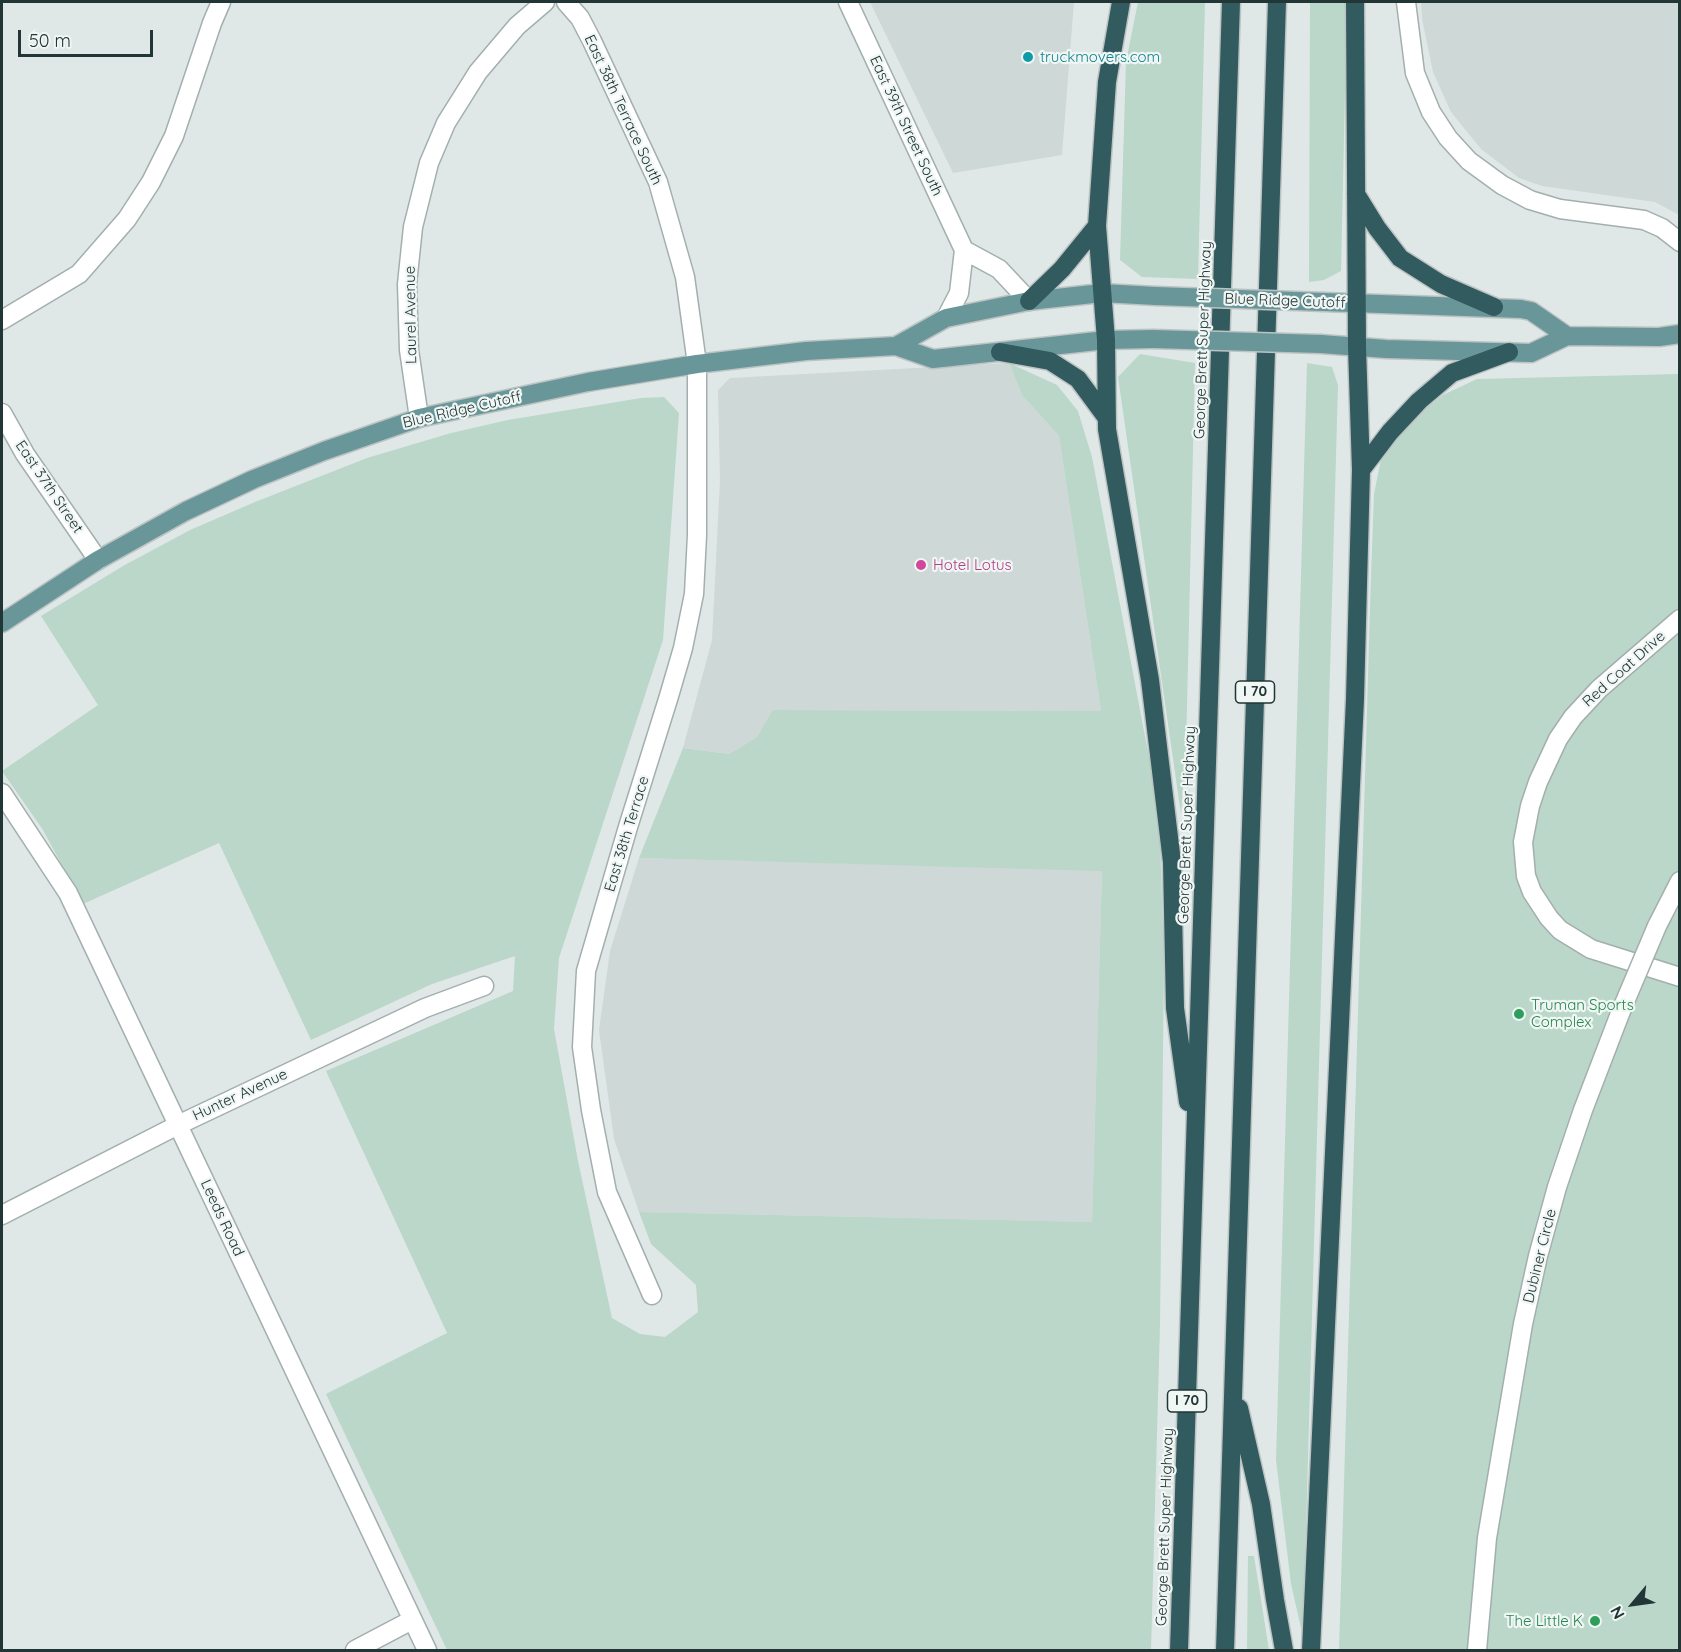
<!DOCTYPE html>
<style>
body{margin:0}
#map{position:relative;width:1681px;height:1652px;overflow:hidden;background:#dfe8e7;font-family:Quicksand,sans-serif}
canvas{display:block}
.frame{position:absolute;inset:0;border:3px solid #223636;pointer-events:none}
.north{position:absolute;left:1603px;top:1574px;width:60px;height:60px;-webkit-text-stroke:4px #eff6f4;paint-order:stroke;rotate:241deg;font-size:16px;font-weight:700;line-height:24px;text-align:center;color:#223636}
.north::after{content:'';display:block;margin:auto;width:21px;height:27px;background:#223636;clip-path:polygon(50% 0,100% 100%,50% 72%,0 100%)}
.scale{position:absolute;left:18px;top:30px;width:135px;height:27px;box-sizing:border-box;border:3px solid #223636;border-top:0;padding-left:8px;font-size:18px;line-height:21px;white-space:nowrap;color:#223636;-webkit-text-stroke:4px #eff6f4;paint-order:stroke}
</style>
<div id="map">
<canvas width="1681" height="1652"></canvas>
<div class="frame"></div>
<div class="north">N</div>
<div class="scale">50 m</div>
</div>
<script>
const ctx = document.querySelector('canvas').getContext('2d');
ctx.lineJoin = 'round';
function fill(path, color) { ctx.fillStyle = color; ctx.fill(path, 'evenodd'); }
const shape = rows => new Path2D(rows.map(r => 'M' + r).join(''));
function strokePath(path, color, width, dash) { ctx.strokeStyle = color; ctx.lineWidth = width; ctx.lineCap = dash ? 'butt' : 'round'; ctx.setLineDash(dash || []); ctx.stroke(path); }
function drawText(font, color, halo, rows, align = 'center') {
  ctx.font = font + ' Quicksand,sans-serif'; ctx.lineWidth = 4.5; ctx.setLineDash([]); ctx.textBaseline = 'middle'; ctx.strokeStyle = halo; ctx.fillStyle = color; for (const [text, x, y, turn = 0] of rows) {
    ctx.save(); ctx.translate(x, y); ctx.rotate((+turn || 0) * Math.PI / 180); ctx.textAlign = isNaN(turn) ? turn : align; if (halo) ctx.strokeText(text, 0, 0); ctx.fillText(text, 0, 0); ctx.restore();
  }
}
const built = shape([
 [870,2,1074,2,1062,155,953,173],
 [1421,2,1679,2,1679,215,1655,202,1542,186,1519,178,1481,149,1451,112,1433,72,1422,19],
 [1009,363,1022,395,1059,436,1101,711,774,710,757,737,729,754,683,748,712,640,720,480,718,390,730,378],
 [639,858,1102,870,1092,1222,639,1212,614,1139,599,1030,610,951]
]);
const green = shape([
 [1138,2,1205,2,1198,279,1142,277,1120,260,1126,62],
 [1310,2,1347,2,1341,271,1324,280,1309,282],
 [1140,354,1195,363,1186,749,1181,814,1118,377],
 [1009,363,1057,385,1078,411,1092,457,1159,810,1164,960,1160,1325,1151,1650,447,1650,326,1394,447,1333,326,1071,513,991,515,956,432,984,311,1040,219,843,83,904,43,830,2,771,98,705,41,616,123,566,190,530,255,502,367,458,451,433,508,420,641,398,664,397,679,413,663,640,559,958,554,1029,578,1161,612,1318,640,1334,665,1337,698,1312,696,1285,651,1244,639,1212,1092,1222,1102,871,639,858,683,748,729,754,757,737,773,710,1101,711,1059,436,1022,395],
 [1307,363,1332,367,1338,385,1303,1637,1291,1584,1276,1460],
 [1679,374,1679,1650,1339,1650,1371,576,1374,494,1381,459,1405,425,1443,395,1477,379],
 [1248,1556,1254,1556,1269,1650,1247,1650]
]);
const minor = shape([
 [566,2,580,18,592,41,658,182,685,277,697,364,697,535,694,594,683,648,669,696,628,827,586,971,582,1047,591,1110,607,1192,652,1295],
 [848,2,964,250,959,293,946,318],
 [1406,2,1415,73,1431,112,1448,138,1469,161,1502,185,1530,200,1560,209,1644,220,1662,228,1680,242],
 [964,250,999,269,1029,301],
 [2,320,79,274,127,219,151,182,174,136,212,23,221,2],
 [2,413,25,454,98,560],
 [419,418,409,350,407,284,413,227,429,163,446,123,478,72,517,26,545,2],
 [1680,619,1599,689,1573,717,1558,739,1538,782,1530,806,1523,842,1526,876,1532,892,1549,918,1560,930,1591,949,1680,977],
 [2,793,68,893,427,1650],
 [1657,926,1680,881],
 [2,1215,178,1125,425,1008,484,986],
 [355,1650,412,1620],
 [1477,1650,1487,1538,1523,1324,1538,1256,1557,1187,1583,1110,1621,1011]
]);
const major = shape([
 [1324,302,1521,309,1531,311,1567,336],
 [1321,344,1386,349,1531,353,1567,336,1659,337,1680,334],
 [896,346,946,318,1029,301,1102,293,1156,296],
 [2,623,98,560,186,511,254,479,324,451,419,418,588,382,697,364,806,351,896,346,933,359,1106,340,1153,339]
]);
const highway = shape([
 [1121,2,1107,82,1097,226,1106,340,1107,429,1150,680,1172,862,1175,1008,1188,1102],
 [1356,194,1377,228,1400,258,1441,284,1494,307],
 [1029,301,1062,269,1097,226],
 [1000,352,1050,361,1078,379,1106,417],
 [1361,470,1390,432,1419,401,1452,373,1509,352],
 [1239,1408,1261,1504,1275,1600,1284,1650],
 [1179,1650,1231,2],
 [1225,1650,1277,2],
 [1311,1650,1355,699,1361,470,1357,347,1355,2]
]);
const minorBridge = shape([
 [1621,1011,1657,926]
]);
const majorBridge = shape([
 [1156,296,1324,302],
 [1153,339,1321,344]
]);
const markers = [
 [1028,57,6,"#0f9aa8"],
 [921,565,6,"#d1479c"],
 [1519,1014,6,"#2e9e5b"],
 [1595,1621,6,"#2e9e5b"]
];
const shields = [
 [1255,692,39],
 [1187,1401,39]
];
const shieldNames = [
 ["I 70",1255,692],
 ["I 70",1187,1401]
];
const cultureNames = [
 ["truckmovers.com",1040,57]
];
const streetNames = [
 ["East 38th Terrace South",623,110,65],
 ["East 39th Street South",906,126,65],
 ["Blue Ridge Cutoff",1285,301,2],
 ["Laurel Avenue",411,315,-91],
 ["George Brett Super Highway",1203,340,-88],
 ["Blue Ridge Cutoff",462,410,-13],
 ["East 37th Street",49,487,56],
 ["Red Coat Drive",1624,669,-42],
 ["George Brett Super Highway",1187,825,-88],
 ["East 38th Terrace",627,834,-73],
 ["Hunter Avenue",240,1095,-25],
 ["Leeds Road",222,1218,65],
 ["Dubiner Circle",1540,1256,-76],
 ["George Brett Super Highway",1165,1527,-88]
];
const hotelNames = [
 ["Hotel Lotus",933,565]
];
const leisureNames = [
 ["Truman Sports",1531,1005],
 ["Complex",1531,1022],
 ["The Little K",1583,1621,"right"]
];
fill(built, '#ced8d6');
fill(green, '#bad7ca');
strokePath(minor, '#a3afae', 21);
strokePath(major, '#bdc3c3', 21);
strokePath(highway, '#bdc3c3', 21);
strokePath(minor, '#fff', 18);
strokePath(major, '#699799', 18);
strokePath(highway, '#325b5f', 18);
strokePath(minorBridge, '#a3afae', 21, []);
strokePath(majorBridge, '#bdc3c3', 21, []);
strokePath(minorBridge, '#fff', 18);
strokePath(majorBridge, '#699799', 18);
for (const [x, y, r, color] of markers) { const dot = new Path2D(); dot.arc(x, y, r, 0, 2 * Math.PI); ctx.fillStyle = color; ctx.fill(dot); strokePath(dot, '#eff6f4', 2); }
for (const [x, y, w] of shields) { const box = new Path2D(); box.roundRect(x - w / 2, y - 11, w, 22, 4.5); ctx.fillStyle = '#eff6f4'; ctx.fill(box); strokePath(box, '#223636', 1.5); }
drawText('bold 14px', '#223636', null, shieldNames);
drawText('15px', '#0d838f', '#eff6f4', cultureNames, 'left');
drawText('15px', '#223636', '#eff6f4', streetNames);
drawText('15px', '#b23c85', '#eff6f4', hotelNames, 'left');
drawText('15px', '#27864d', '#eff6f4', leisureNames, 'left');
</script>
